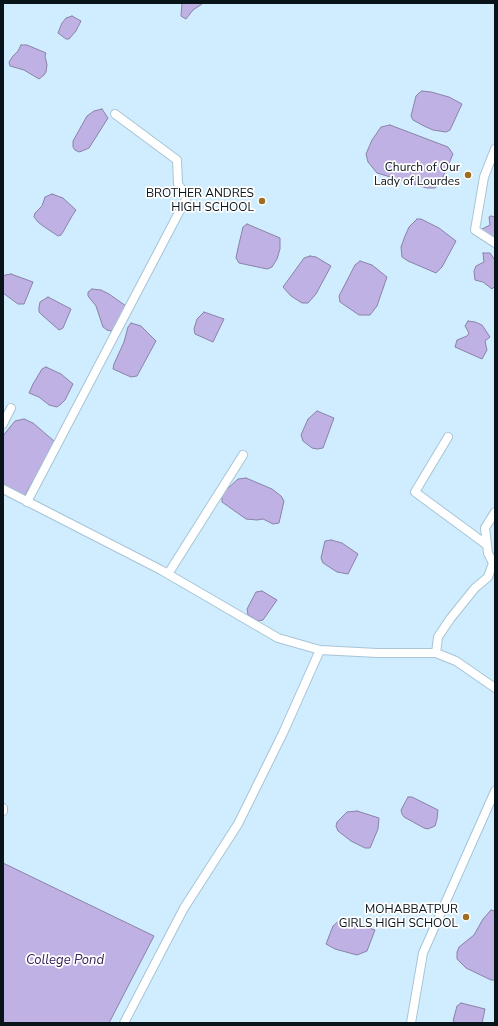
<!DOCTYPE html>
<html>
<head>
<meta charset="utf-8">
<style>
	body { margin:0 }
	#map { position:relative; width:498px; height:1026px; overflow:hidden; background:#cfedff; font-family:"Nunito Sans",sans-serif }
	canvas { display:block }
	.frame { position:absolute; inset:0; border:4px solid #09141a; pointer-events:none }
</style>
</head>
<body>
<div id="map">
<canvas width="498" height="1026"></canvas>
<div class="frame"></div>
</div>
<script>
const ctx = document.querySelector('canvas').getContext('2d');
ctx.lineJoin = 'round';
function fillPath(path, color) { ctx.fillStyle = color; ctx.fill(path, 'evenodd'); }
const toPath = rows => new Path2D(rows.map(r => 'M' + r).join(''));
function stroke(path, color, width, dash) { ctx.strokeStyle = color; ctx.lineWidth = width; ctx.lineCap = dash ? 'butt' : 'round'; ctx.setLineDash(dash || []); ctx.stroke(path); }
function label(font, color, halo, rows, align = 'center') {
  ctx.font = font + ' "Nunito Sans",sans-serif'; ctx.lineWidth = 3.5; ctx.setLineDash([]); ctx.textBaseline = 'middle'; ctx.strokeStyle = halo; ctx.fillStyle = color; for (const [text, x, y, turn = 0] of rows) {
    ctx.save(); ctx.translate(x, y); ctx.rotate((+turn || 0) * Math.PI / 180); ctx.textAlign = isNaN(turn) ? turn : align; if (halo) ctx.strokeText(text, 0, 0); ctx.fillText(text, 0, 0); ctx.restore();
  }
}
const water = toPath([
	[182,3,202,3,202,4,193,10,186,19,181,16,182,3],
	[72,16,81,21,76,31,69,39,66,39,58,33,62,23,66,18,72,16],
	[21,45,27,45,46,53,45,56,47,65,46,72,44,75,39,79,24,70,10,66,9,62,13,56,18,51,21,45],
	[422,91,431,92,449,97,462,104,450,130,446,132,433,130,424,126,413,120,411,116,416,96,419,93,422,91],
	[102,109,108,118,89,148,82,151,79,152,75,150,73,147,73,141,87,116,94,111,102,109],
	[390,125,448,147,453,154,440,184,435,188,427,188,377,173,368,162,366,154,372,140,381,127,390,125],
	[52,194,63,198,76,210,72,216,63,232,61,235,58,236,43,226,38,222,34,217,35,213,42,206,45,197,52,194],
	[491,216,495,217,495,241,480,235,482,229,490,225,489,217,491,216],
	[417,219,421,219,439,228,456,241,442,267,436,273,408,261,402,257,401,247,405,236,409,227,417,219],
	[247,224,280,238,280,249,277,259,272,267,267,269,239,263,236,258,238,248,243,227,247,224],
	[483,253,490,253,495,260,495,286,492,289,483,282,475,280,474,271,476,266,484,262,483,253],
	[310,256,316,257,331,266,316,294,308,303,302,303,291,296,283,287,304,258,310,256],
	[360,261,372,265,387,277,377,306,370,315,359,315,340,302,339,296,355,265,360,261],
	[11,274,33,282,24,304,18,304,3,293,3,277,5,275,11,274],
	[92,289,101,290,109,294,126,306,115,329,111,331,107,330,103,327,96,306,88,296,88,292,92,289],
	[48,297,71,309,63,328,59,330,42,315,39,312,39,307,40,302,48,297],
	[204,312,224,319,213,342,195,334,194,329,197,319,204,312],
	[468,321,475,322,482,325,490,337,485,341,487,350,482,359,455,347,457,340,467,336,469,333,465,326,468,321],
	[131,323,141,326,156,341,137,376,131,377,113,369,114,364,124,342,128,327,131,323],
	[46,367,61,374,73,384,65,400,61,404,57,407,49,405,39,397,29,393,33,384,42,369,46,367],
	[317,411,334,418,323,448,317,449,312,448,303,441,301,435,308,419,317,411],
	[24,419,33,423,54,441,36,476,25,495,21,497,3,484,3,436,6,432,15,421,24,419],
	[246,478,272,489,281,496,284,501,279,523,273,524,263,519,257,520,246,519,222,502,222,496,225,491,238,479,246,478],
	[331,540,342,543,358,554,348,574,337,572,323,563,321,558,325,541,331,540],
	[262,591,277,600,263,620,258,621,248,615,247,609,256,592,262,591],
	[408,797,412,797,438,810,437,819,435,826,428,829,424,828,404,817,402,814,401,810,408,797],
	[357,811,379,818,378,829,370,848,365,848,351,841,338,831,336,826,337,822,347,812,357,811],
	[3,863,154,936,109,1023,3,1023,3,863],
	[491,910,495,911,495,980,491,980,466,968,457,959,457,952,459,947,474,935,483,919,491,910],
	[341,919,375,930,367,951,357,955,335,949,326,944,333,926,341,919],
	[461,1003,485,1009,482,1023,456,1023,453,1021,457,1006,461,1003]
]);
fillPath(water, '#c0b1e4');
stroke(water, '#8982a7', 1);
const street = toPath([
	[495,149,484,177,475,230,495,243],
	[3,424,11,408],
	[448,437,415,492,487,545],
	[3,489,161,570,278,638,320,650,377,653,436,653,456,661,495,688],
	[27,502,187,197,178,184,177,160,115,114],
	[168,574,243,455],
	[436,653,438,637,450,619,475,588,488,577,493,563,488,553,485,528,495,512],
	[3,808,3,811],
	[124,1023,184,908,238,824,283,733,320,650],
	[411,1023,423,953,495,791]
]);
stroke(street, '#a7c4d5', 10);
stroke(street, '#fff', 8);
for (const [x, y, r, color] of [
	[468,175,4,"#9d6d20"],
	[262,201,4,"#9d6d20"],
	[466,917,4,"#9d6d20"]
]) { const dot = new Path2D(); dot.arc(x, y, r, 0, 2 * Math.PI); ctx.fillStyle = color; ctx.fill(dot); stroke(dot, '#fff', 1.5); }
label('12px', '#09141a', '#fff', [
	["Church of Our",460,168],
	["Lady of Lourdes",460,182],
	["BROTHER ANDRES",254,194],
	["HIGH SCHOOL",254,208],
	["MOHABBATPUR",458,910],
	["GIRLS HIGH SCHOOL",458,924]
], 'right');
label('italic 13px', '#38215d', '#fff', [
	["College Pond",65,961]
]);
</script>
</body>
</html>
